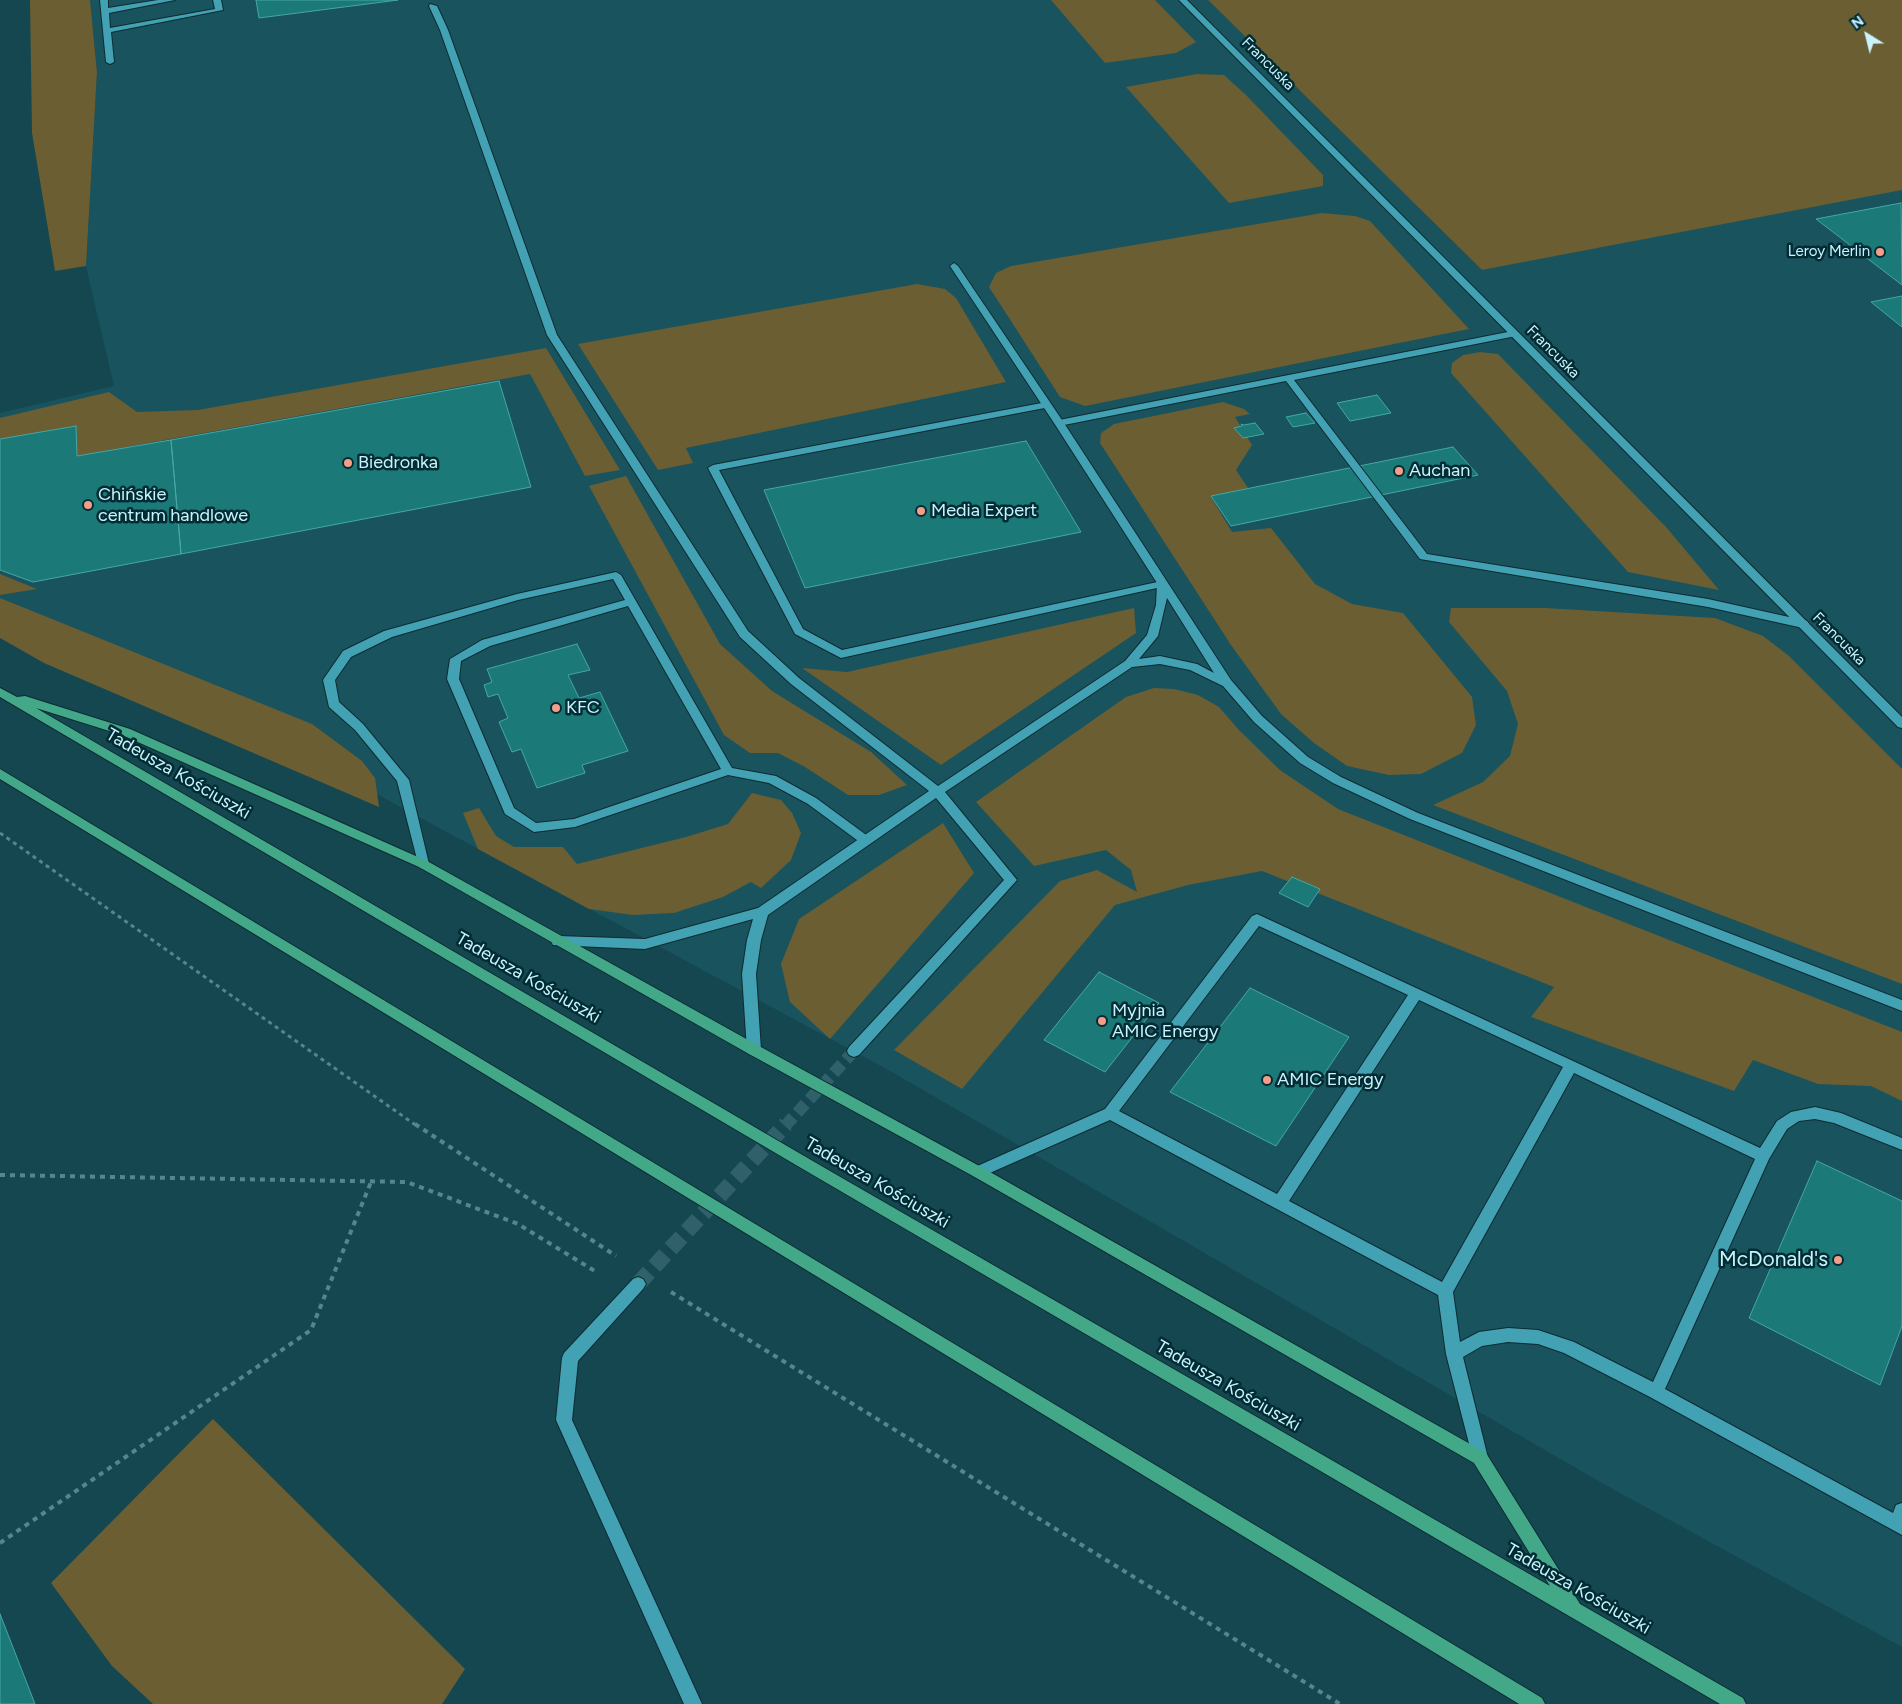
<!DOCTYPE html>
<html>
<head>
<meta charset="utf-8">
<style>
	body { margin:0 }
	#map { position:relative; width:1902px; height:1704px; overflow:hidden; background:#154751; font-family:Figtree,sans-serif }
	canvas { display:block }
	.north { position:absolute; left:1842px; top:10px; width:50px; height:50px; -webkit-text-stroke:4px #022c34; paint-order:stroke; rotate:324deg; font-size:14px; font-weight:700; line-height:20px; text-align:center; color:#c9f3fd }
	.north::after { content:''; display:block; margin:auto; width:18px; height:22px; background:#c9f3fd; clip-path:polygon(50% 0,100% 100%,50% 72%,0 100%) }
</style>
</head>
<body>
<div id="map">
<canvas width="1902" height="1704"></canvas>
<div class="north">N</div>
</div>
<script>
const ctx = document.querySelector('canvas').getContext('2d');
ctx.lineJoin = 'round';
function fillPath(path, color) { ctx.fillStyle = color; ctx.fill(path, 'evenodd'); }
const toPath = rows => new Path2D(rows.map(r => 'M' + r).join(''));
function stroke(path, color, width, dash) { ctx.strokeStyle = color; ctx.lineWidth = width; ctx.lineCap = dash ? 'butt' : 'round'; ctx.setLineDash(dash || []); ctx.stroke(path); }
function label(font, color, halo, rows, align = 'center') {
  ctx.font = font + ' Figtree,sans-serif'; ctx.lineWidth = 5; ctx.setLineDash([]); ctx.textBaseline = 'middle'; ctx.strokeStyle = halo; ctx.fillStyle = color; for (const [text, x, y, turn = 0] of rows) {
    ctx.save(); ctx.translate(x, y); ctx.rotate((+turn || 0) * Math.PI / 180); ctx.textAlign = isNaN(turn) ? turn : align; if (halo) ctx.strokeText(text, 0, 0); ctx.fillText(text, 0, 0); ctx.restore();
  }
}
fillPath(toPath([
	[90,0,1208,0,1482,270,1902,189,1902,1647,1602,1483,892,1072,369,790,0,632,0,413,114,386,86,266,97,72]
]), '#19535e');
fillPath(toPath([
	[30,0,90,0,97,72,86,266,55,271,32,133],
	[1051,0,1155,0,1196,42,1176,53,1105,63],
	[1208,0,1902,0,1902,190,1482,270],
	[1197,74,1224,75,1246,95,1323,175,1323,186,1229,203,1126,87],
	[1322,213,1355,216,1370,221,1469,329,1085,406,1060,397,989,287,996,273,1011,266],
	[917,284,945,289,956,298,1006,382,686,448,693,463,658,470,578,344],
	[546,348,620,470,585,476,530,374,77,456,0,440,0,418,109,392,137,412,198,410],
	[1480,352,1498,354,1666,527,1719,590,1628,572,1451,373,1452,363,1463,355],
	[1223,402,1244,409,1250,414,1235,417,1252,445,1236,470,1248,488,1211,497,1232,532,1271,528,1315,584,1352,604,1403,613,1472,697,1476,725,1462,753,1421,774,1389,775,1347,766,1314,743,1281,714,1231,645,1100,443,1101,433,1114,424],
	[626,476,720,644,772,691,871,752,907,785,879,795,848,795,805,767,778,753,750,753,724,735,589,486],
	[0,574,37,589,0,595],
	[0,598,312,724,362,761,375,778,379,807,44,663,0,638],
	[1134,608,1136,633,941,765,802,668,847,672],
	[1451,608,1545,608,1715,618,1763,636,1789,656,1902,769,1902,984,1433,805,1483,782,1510,756,1518,724,1507,691,1449,622],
	[1154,688,1174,689,1198,695,1219,707,1239,730,1280,770,1338,809,1902,1032,1902,1101,1871,1086,1818,1084,1753,1060,1734,1091,1531,1017,1554,987,1262,871,1188,885,1115,905,962,1089,894,1050,1060,881,1097,870,1137,892,1131,870,1106,850,1034,866,976,802,1126,697],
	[752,793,781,800,792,813,801,833,791,860,761,888,751,882,723,897,674,913,633,915,589,909,478,849,463,813,479,808,496,836,514,847,563,847,577,864,686,837,728,824],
	[943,823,974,873,830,1039,790,1002,781,964,799,919],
	[213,1419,465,1669,442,1704,153,1704,112,1666,51,1583]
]), '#6a5e32');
const building = toPath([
	[256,0,398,0,259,18,256,0],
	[1901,203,1902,285,1816,219,1901,203],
	[1902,296,1902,327,1871,302,1902,296],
	[499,381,531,487,181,554,171,440,499,381],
	[1377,395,1391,413,1350,421,1337,403,1377,395],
	[1306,413,1315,423,1293,427,1286,417,1306,413],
	[1255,423,1264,434,1243,438,1234,428,1242,426,1241,424,1244,425,1255,423],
	[76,426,77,456,171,440,181,554,33,582,0,570,0,439,76,426],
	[1026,441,1081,532,805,588,764,490,1026,441],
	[1453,447,1478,475,1231,526,1211,496,1453,447],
	[577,644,590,670,568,675,579,698,600,692,628,751,582,765,585,773,537,788,521,749,512,752,499,722,508,718,498,694,488,697,484,685,492,682,487,669,577,644],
	[1292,877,1320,889,1308,907,1279,893,1292,877],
	[1099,972,1159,1003,1105,1072,1044,1040,1099,972],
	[1250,988,1349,1037,1276,1146,1170,1092,1250,988],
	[1817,1161,1902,1201,1902,1326,1880,1385,1749,1318,1817,1161],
	[0,1614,35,1704,0,1704,0,1614]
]);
fillPath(building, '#1b7978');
stroke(building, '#45a7a6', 1);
stroke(toPath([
	[785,1126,854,1051]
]), '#30616b', 12, [12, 6]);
stroke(toPath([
	[638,1284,786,1124]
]), '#30616b', 16, [16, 8]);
const lane = toPath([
	[100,0,108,0,108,8,158,0,175,0,109,13,110,28,215,9,213,0,221,0,223,10,111,32,114,62,110,64,106,62,100,0],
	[1513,331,1518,334,1516,336,1294,380,1427,554,1708,599,1807,621,1809,624,1807,627,1803,628,1708,607,1420,559,1286,381,1059,426,1054,423,1059,420,1513,331],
	[1047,402,1050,403,1050,407,719,470,803,629,842,650,1162,581,1166,582,1167,584,1166,586,841,658,795,634,708,468,713,465,1047,402],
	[616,572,621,575,732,768,776,776,816,798,869,837,871,840,869,843,861,843,808,804,769,783,728,775,575,827,534,832,505,814,447,679,450,659,482,640,625,600,613,579,518,600,392,637,351,657,335,680,339,702,363,724,409,780,429,864,427,867,423,869,419,867,397,781,355,730,329,707,323,680,325,677,343,651,384,631,517,594,616,572],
	[628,606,721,769,574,819,536,823,514,808,459,679,461,661,490,646,628,606],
	[1257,914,1760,1148,1777,1121,1791,1112,1815,1107,1841,1113,1902,1138,1902,1150,1834,1123,1815,1119,1799,1121,1787,1129,1769,1159,1665,1389,1893,1513,1896,1505,1902,1503,1902,1535,1650,1397,1564,1353,1538,1344,1508,1342,1482,1346,1463,1357,1488,1458,1486,1463,1480,1466,1474,1463,1446,1354,1438,1295,1110,1120,983,1176,978,1178,973,1176,971,1172,973,1168,1105,1109,1252,916,1257,914],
	[1259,926,1408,995,1277,1194,1119,1111,1259,926],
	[1419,1000,1563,1067,1442,1282,1289,1201,1419,1000],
	[1574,1073,1755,1159,1653,1382,1574,1342,1538,1330,1508,1328,1479,1332,1460,1342,1453,1292,1574,1073]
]);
const street = toPath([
	[1179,0,1187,0,1902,717,1902,728,1898,727,1179,0],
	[430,4,437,6,448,30,557,335,748,631,799,678,938,786,1125,661,1147,635,1156,605,1157,583,1054,423,950,266,954,263,958,266,1064,423,1231,680,1262,716,1308,757,1341,777,1418,813,1902,1000,1902,1011,1410,819,1333,783,1300,763,1254,722,1223,686,1190,670,1160,664,1132,667,945,792,1017,880,859,1055,854,1057,849,1055,847,1051,849,1047,1004,880,936,798,768,915,761,940,756,974,761,1050,759,1054,754,1056,749,1054,747,1050,742,974,747,940,753,919,645,949,553,945,551,941,553,937,558,936,645,939,758,908,929,791,791,684,740,637,547,335,440,30,429,6,430,4],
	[1167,598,1214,673,1197,664,1160,656,1139,659,1158,636,1167,598],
	[638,1277,643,1279,646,1284,643,1289,578,1361,572,1420,702,1704,684,1704,556,1420,562,1358,564,1353,633,1279,638,1277]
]);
const primary = toPath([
	[0,688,17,697,25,696,130,729,427,861,759,1046,983,1168,1486,1453,1580,1604,1743,1698,1746,1704,1720,1704,813,1175,0,697,0,688],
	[36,708,122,735,419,867,749,1054,973,1176,1474,1463,1550,1586,823,1167,36,708],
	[0,769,1542,1698,1545,1704,1519,1704,0,779,0,769]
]);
stroke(lane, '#0e2b31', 2);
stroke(street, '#0e2b31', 2);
stroke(primary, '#0e2b31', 2);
stroke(toPath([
	[0,833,417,1126]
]), '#56858f', 3, [4, 4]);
stroke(toPath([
	[415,1124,616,1256],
	[0,1175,407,1182,518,1224,598,1273],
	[671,1292,1340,1704],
	[0,1543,311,1330,371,1182]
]), '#56858f', 4, [5, 5]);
fillPath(lane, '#43a1b4');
fillPath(street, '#43a1b4');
fillPath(primary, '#42a888');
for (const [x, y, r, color] of [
	[1880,252,5,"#f49e8a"],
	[348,463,5,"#f49e8a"],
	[1399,471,5,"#f49e8a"],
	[88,505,5,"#f49e8a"],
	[921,511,5,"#f49e8a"],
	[556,708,5,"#f49e8a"],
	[1102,1021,5,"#f49e8a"],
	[1267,1080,5,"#f49e8a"],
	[1838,1260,5,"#f49e8a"]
]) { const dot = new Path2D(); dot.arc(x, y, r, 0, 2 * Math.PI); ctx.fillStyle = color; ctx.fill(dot); stroke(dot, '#022c34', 2); }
label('15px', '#c9f3fd', '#022c34', [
	["Francuska",1268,64,45],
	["Francuska",1553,352,45],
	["Francuska",1839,639,45]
]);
label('15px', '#c9f3fd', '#022c34', [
	["Leroy Merlin",1870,252]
], 'right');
label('18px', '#c9f3fd', '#022c34', [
	["Biedronka",358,463],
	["Auchan",1409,471],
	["Chińskie",98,495],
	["centrum handlowe",98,516],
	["Media Expert",931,511],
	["KFC",566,708],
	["Myjnia",1112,1011],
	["AMIC Energy",1112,1032],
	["AMIC Energy",1277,1080]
], 'left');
label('18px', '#c9f3fd', '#022c34', [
	["Tadeusza Kościuszki",178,774,30],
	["Tadeusza Kościuszki",528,978,30],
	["Tadeusza Kościuszki",877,1183,30],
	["Tadeusza Kościuszki",1228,1386,30],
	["Tadeusza Kościuszki",1578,1589,30]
]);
label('21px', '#c9f3fd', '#022c34', [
	["McDonald's",1828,1260]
], 'right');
</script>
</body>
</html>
